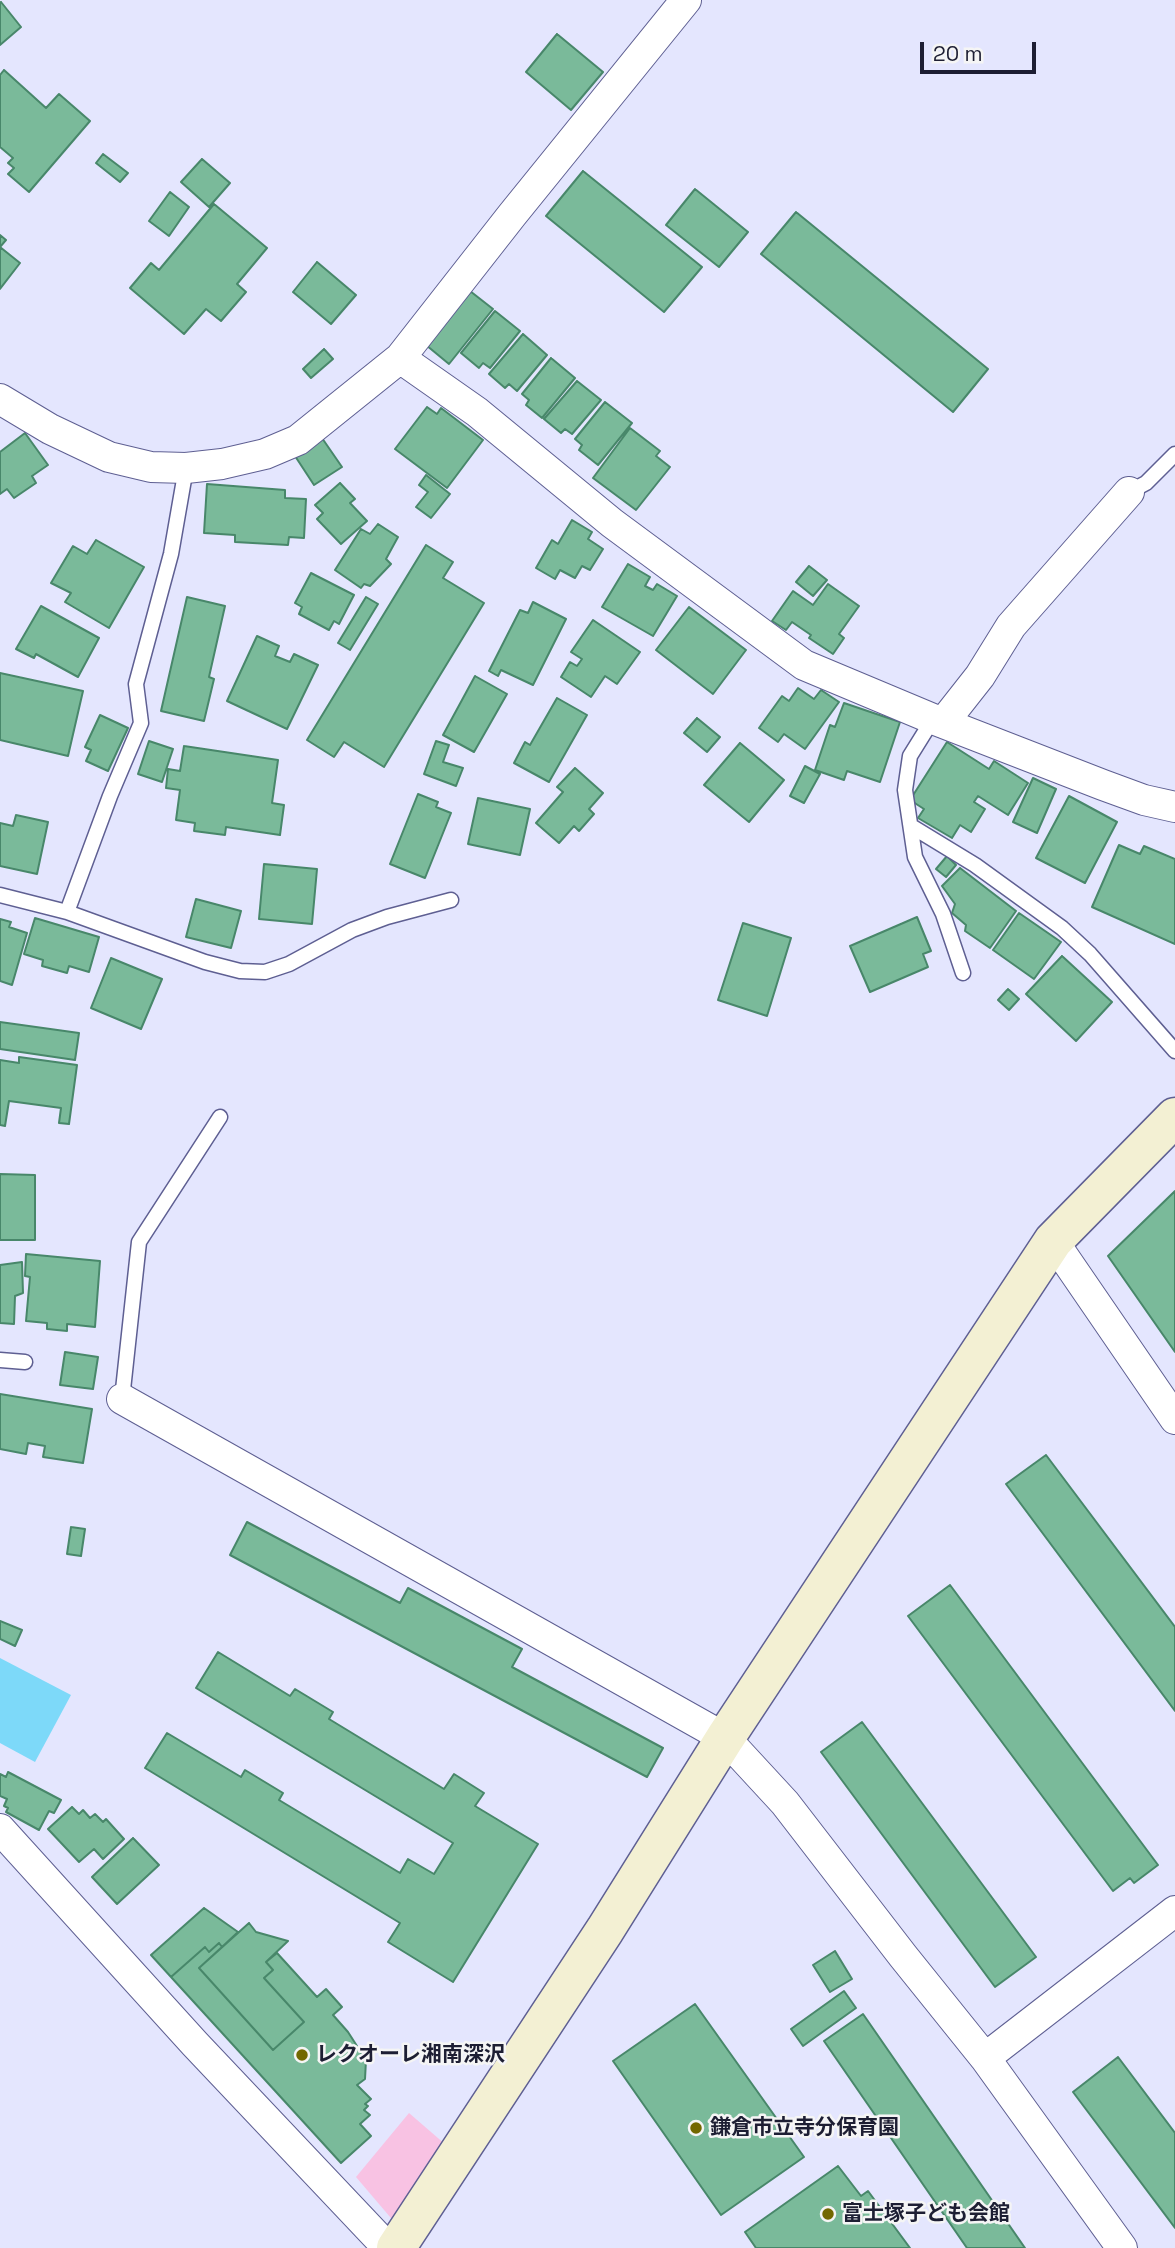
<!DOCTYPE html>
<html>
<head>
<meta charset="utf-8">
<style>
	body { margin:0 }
	#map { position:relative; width:1175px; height:2248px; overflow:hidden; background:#e4e6fe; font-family:"Space Grotesk",sans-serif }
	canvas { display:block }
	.scale { position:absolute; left:920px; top:42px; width:116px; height:32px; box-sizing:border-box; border:4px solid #1d1e33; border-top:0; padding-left:9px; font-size:21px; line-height:24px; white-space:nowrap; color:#1d1e33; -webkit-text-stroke:5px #f5f5f5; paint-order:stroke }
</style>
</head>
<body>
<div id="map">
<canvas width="1175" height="2248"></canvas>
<div class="scale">20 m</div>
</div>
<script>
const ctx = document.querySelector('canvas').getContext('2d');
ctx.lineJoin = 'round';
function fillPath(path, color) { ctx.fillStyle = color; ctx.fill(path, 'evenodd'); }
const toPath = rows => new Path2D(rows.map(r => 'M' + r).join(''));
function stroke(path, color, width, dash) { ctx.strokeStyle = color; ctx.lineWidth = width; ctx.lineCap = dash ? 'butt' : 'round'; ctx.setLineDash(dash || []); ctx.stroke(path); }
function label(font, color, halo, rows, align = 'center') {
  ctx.font = font + ' "Space Grotesk","Noto Sans JP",sans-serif'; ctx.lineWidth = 5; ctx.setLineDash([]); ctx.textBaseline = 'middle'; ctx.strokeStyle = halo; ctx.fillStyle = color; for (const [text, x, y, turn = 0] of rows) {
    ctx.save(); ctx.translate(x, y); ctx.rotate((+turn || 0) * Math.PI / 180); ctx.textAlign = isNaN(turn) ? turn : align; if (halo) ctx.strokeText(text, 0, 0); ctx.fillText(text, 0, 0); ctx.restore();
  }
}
fillPath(toPath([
	[409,2113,446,2145,396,2224,356,2177]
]), '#f8c2e3');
fillPath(toPath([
	[0,1658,71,1695,35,1762,0,1743]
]), '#7dd9f9');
const building = toPath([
	[1,2,21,27,0,45,0,3,1,2],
	[557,34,603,72,571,110,526,72,557,34],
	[4,70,46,108,59,94,90,121,29,192,8,174,14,168,8,163,13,158,0,147,0,75,4,70],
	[103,154,128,173,120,182,96,163,103,154],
	[202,159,230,183,209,207,181,182,202,159],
	[583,171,702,267,664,312,546,216,583,171],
	[695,189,748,232,719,267,666,225,695,189],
	[170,192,189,207,169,236,149,221,170,192],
	[214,204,267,248,237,284,246,292,221,321,206,309,184,334,130,288,151,263,159,270,214,204],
	[796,212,988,369,953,412,761,254,796,212],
	[0,235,6,240,0,247,20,263,0,289,0,235],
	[317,262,356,295,331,324,293,292,317,262],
	[470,291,493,309,449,364,426,345,470,291],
	[495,311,520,331,490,368,483,363,479,368,461,353,495,311],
	[523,334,547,355,517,391,509,384,505,388,489,374,523,334],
	[324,349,333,359,311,378,303,369,324,349],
	[551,358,575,378,542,418,526,405,529,400,522,394,551,358],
	[577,381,601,400,572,434,565,429,561,433,544,419,577,381],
	[605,402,632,423,598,465,579,450,582,445,575,439,605,402],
	[427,407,437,414,441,408,483,440,447,488,395,449,427,407],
	[630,428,660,451,656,456,670,467,636,510,593,478,630,428],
	[25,433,48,465,32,476,36,483,14,498,7,489,0,494,0,452,25,433],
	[322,438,342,467,314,485,295,456,322,438],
	[426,475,450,494,431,518,416,507,428,492,419,485,426,475],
	[340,483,355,499,350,503,367,521,341,544,317,519,323,513,315,505,340,483],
	[207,484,285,490,285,498,306,499,304,538,289,537,288,545,235,542,235,535,204,533,207,484],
	[572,520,592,532,588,539,603,549,590,570,582,566,575,578,560,570,555,579,536,568,552,540,558,544,572,520],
	[378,524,398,537,386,559,391,564,370,586,364,584,361,588,335,570,361,529,370,534,378,524],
	[96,540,144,567,109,628,65,602,71,593,51,583,73,546,87,554,96,540],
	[426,545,453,562,443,578,484,603,384,767,344,742,334,757,307,740,426,545],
	[628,564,650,577,645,586,653,590,657,584,677,596,653,636,602,607,628,564],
	[809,566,827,580,813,596,796,582,809,566],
	[311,573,354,595,339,624,334,621,329,630,299,614,302,607,295,603,311,573],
	[828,584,859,606,839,634,844,638,833,654,809,638,811,635,792,622,786,630,772,621,793,591,813,605,828,584],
	[187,597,225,606,209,677,214,679,204,721,161,711,187,597],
	[366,597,378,604,350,650,338,643,366,597],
	[533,602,566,619,533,685,501,670,498,676,489,671,520,610,528,613,533,602],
	[41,606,99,638,78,677,36,654,34,658,16,649,41,606],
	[689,607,746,650,713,694,656,650,689,607],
	[593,620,640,652,617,684,605,676,591,697,561,677,570,662,577,666,582,659,571,652,593,620],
	[257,636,279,646,275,656,290,662,294,654,318,665,287,729,227,701,257,636],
	[0,673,83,691,68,756,0,740,0,673],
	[475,676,507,694,474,752,443,735,475,676],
	[798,688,814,699,821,690,839,702,805,749,784,734,778,742,759,728,782,696,789,701,798,688],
	[557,698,587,715,549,782,514,763,525,742,530,745,557,698],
	[844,703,900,722,880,782,847,771,844,780,815,770,830,725,835,727,844,703],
	[100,715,128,728,108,771,86,761,91,750,85,747,100,715],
	[697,718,720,737,707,752,684,733,697,718],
	[149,741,173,749,162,782,138,774,149,741],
	[436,741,449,745,443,762,463,768,456,786,424,774,436,741],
	[947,742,989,769,994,761,1028,783,1008,815,978,796,974,802,985,809,971,832,960,825,952,838,918,818,924,809,910,800,947,742],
	[740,743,784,780,749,822,704,785,740,743],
	[184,746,278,760,272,803,284,805,280,835,226,827,225,835,194,831,195,823,176,820,180,790,166,788,168,769,180,771,184,746],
	[805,766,820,774,804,803,790,796,805,766],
	[575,768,603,793,589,809,594,814,579,831,574,826,559,843,536,823,563,792,557,787,575,768],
	[1033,778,1056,789,1037,833,1013,822,1033,778],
	[418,794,438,802,436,807,451,813,425,878,390,864,418,794],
	[1069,796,1117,822,1085,883,1036,858,1069,796],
	[478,798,530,809,520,855,468,844,478,798],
	[16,815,48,822,37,874,0,866,0,823,13,826,16,815],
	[1119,845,1140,854,1144,846,1175,859,1175,944,1092,907,1119,845],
	[947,856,956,865,946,877,936,869,947,856],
	[264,864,317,869,312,924,259,919,264,864],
	[960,868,1016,911,990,948,965,931,966,925,952,913,955,904,942,886,960,868],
	[196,899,241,911,231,948,186,937,196,899],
	[1019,913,1061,942,1034,979,993,950,1019,913],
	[917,917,931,951,923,954,928,967,870,992,850,946,917,917],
	[35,918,99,937,89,972,69,966,67,973,42,966,43,960,24,954,35,918],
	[0,919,11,922,9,927,27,933,12,985,0,981,0,919],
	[743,923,791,938,767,1016,718,1000,743,923],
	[1062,956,1112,1002,1076,1041,1026,994,1062,956],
	[111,958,162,979,141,1029,91,1008,111,958],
	[1008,989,1019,999,1009,1010,998,1000,1008,989],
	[0,1022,79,1033,75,1060,0,1049,0,1022],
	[19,1057,77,1065,69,1124,59,1123,61,1108,9,1101,5,1126,0,1125,0,1060,19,1063,19,1057],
	[0,1174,35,1175,35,1240,0,1240,0,1174],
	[1175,1191,1175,1352,1108,1256,1175,1191],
	[26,1254,100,1261,95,1327,67,1324,67,1331,47,1329,47,1323,26,1321,30,1277,25,1276,26,1254],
	[22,1262,23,1293,15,1296,14,1324,0,1323,0,1265,22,1262],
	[65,1352,98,1357,93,1389,60,1385,65,1352],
	[0,1394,92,1409,83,1463,43,1457,45,1446,28,1443,26,1454,0,1449,0,1394],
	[1046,1455,1175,1627,1175,1711,1006,1484,1046,1455],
	[247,1522,400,1603,408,1588,522,1649,512,1667,663,1748,647,1777,230,1555,247,1522],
	[71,1527,85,1529,81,1556,67,1554,71,1527],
	[950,1585,1158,1865,1134,1883,1130,1878,1113,1891,908,1616,950,1585],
	[0,1621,22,1630,15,1646,0,1639,0,1621],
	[218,1652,290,1696,295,1689,333,1712,329,1719,444,1789,454,1774,484,1793,475,1806,538,1844,453,1982,388,1942,400,1923,145,1768,167,1733,241,1777,245,1770,283,1793,279,1800,400,1873,408,1859,434,1874,453,1843,196,1688,218,1652],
	[862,1722,1036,1957,995,1987,821,1752,862,1722],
	[8,1772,61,1800,54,1813,49,1811,39,1830,6,1812,8,1808,4,1806,7,1799,0,1796,0,1774,6,1777,8,1772],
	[72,1807,79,1814,83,1810,90,1818,95,1814,103,1822,106,1819,124,1839,103,1859,94,1849,79,1862,48,1829,72,1807],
	[133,1838,159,1865,117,1904,92,1877,133,1838],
	[204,1908,238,1932,222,1947,219,1943,209,1952,205,1947,171,1977,151,1955,204,1908],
	[249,1923,256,1932,288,1941,266,1962,273,1970,264,1978,304,2022,273,2050,199,1968,249,1923],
	[219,1943,222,1947,199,1968,273,2050,304,2022,264,1978,273,1970,266,1962,277,1953,317,1997,326,1989,342,2007,333,2015,348,2032,366,2060,365,2079,357,2085,371,2099,365,2104,368,2106,364,2110,370,2115,360,2124,371,2136,341,2163,171,1977,205,1947,209,1952,219,1943],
	[835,1951,852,1979,830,1992,813,1965,835,1951],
	[844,1991,856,2008,803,2046,791,2029,844,1991],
	[695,2004,804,2157,721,2215,613,2061,695,2004],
	[863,2014,1025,2248,967,2248,824,2041,863,2014],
	[1118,2057,1175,2133,1175,2228,1073,2092,1118,2057],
	[838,2166,861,2196,868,2191,910,2248,756,2248,745,2232,838,2166]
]);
fillPath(building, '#7aba9a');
stroke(building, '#48876a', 2);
const lane = toPath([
	[1129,492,1146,483,1175,454],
	[933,719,910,756,905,790,915,857,943,914,963,973],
	[911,826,975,865,1062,928,1090,954,1175,1051],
	[0,895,67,912,110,796,141,723,136,684,171,554,186,468],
	[67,912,205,962,240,971,265,972,289,964,352,930,387,917,451,900],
	[0,1360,25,1362],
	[122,1399,139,1242,220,1117]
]);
const street = toPath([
	[400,358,477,412,612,523,804,665,933,719,1103,785,1144,800,1175,807],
	[0,399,50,429,109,457,151,467,186,468,222,464,265,454,298,440,400,358,512,215,686,0],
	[943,723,980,676,1011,626,1129,492],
	[1053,1241,1175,1419],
	[122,1399,725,1738,785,1803,903,1956,985,2058,1122,2248],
	[0,1829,195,2044,388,2248],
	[985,2058,1175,1911]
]);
const secondary = toPath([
	[396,2248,605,1930,725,1738,1053,1241,1175,1117]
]);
stroke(lane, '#5e5f92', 17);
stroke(street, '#5e5f92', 32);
stroke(secondary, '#5e5f92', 41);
stroke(lane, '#fff', 14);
stroke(street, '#fff', 30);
stroke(secondary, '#f3f0d3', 38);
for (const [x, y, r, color] of [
	[302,2055,7,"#736800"],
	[696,2128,7,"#736800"],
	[828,2214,7,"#736800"]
]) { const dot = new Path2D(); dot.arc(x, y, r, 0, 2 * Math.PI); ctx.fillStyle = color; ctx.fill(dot); stroke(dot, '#f5f5f5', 2.5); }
label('bold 21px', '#1d1e33', '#f5f5f5', [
	["レクオーレ湘南深沢",316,2055],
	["鎌倉市立寺分保育園",710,2128],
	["富士塚子ども会館",842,2214]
], 'left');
</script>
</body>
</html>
